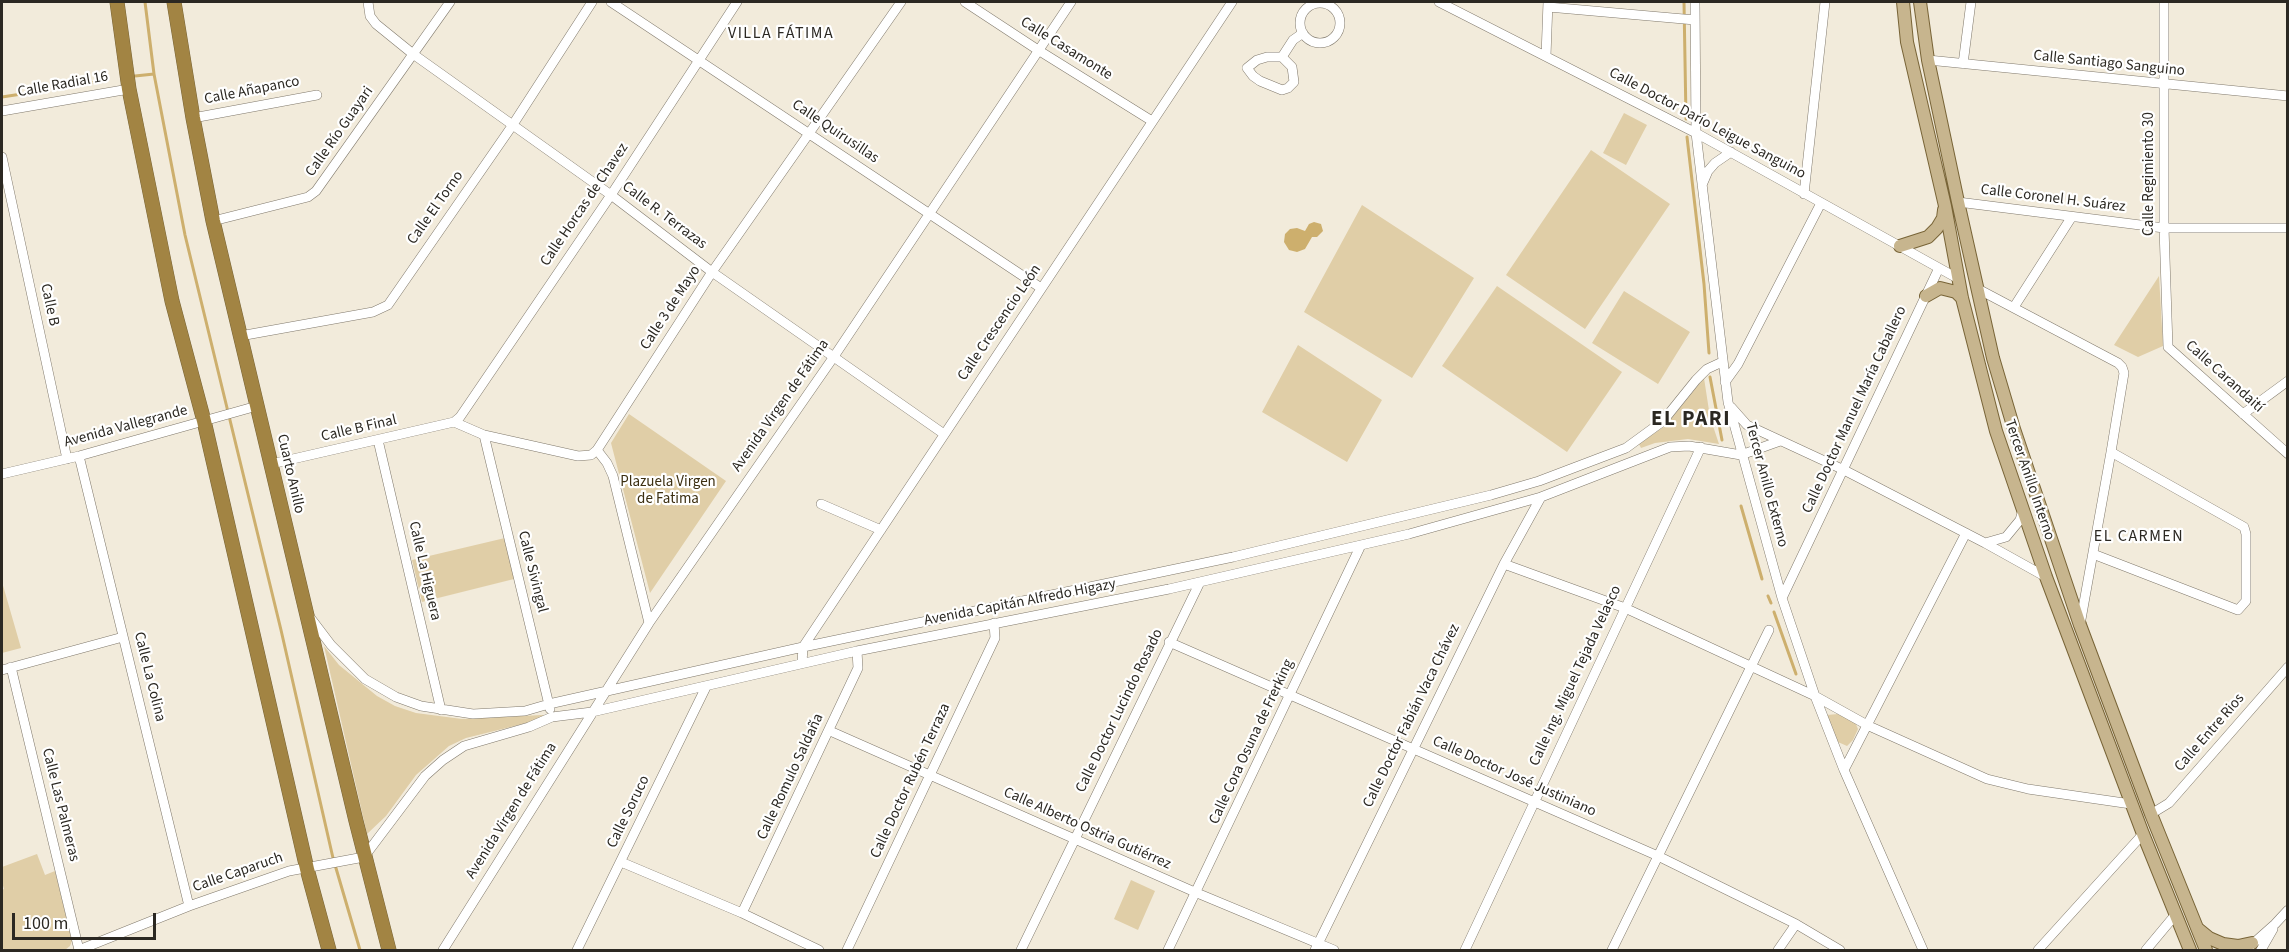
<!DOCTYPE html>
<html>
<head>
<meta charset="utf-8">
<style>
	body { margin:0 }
	#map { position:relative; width:2289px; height:952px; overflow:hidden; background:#f2ebdb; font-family:"Source Sans 3",sans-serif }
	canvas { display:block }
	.frame { position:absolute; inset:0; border:3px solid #2b2822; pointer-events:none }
	.scale { position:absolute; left:12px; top:913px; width:144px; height:27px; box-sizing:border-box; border:3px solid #2b2822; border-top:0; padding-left:8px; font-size:18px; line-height:21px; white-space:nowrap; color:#2b2822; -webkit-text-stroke:4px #fff; paint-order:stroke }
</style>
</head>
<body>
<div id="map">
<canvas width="2289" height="952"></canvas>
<div class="frame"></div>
<div class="scale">100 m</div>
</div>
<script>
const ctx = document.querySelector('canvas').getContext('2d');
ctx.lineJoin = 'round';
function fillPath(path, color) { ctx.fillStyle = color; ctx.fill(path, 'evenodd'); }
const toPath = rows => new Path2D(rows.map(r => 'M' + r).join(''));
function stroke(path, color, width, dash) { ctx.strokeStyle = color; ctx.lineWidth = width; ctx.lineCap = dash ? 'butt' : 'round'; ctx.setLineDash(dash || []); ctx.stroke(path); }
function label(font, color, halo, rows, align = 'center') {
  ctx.font = font + ' "Source Sans 3",sans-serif'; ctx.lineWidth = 4.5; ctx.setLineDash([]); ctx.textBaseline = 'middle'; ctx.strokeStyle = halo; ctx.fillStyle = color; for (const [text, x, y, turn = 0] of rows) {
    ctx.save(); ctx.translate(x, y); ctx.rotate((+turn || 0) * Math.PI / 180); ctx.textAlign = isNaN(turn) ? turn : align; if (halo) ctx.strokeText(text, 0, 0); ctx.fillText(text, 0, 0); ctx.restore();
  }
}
fillPath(toPath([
	[1624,113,1647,125,1626,165,1603,153],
	[1591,150,1670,204,1585,329,1506,275],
	[1362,205,1474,278,1412,378,1304,312],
	[2159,276,2163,346,2138,357,2114,345],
	[1497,286,1622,372,1567,452,1442,366],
	[1624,291,1690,332,1658,384,1592,343],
	[1298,345,1382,400,1347,462,1262,412],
	[1704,378,1710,417,1719,444,1688,439,1655,443,1641,448,1639,444,1665,426],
	[629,414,726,481,650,593,611,443],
	[505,538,514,579,422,602,412,560],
	[2,582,21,648,2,653],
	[324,646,339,665,377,696,395,706,416,713,462,719,542,715,551,717,466,738,449,746,416,775,386,816,367,834],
	[1838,714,1855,722,1858,729,1853,740,1847,746,1838,742,1827,715],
	[37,854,45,875,55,871,72,941,70,946,65,950,2,950,2,890,4,889,2,882,2,867],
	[1131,880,1155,891,1138,930,1114,919]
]), '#e0cea7');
fillPath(toPath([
	[1314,222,1321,224,1323,231,1317,237,1312,237,1305,249,1297,252,1289,250,1284,242,1285,234,1290,229,1297,228,1305,231,1309,224]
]), '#cdaf6d');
stroke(toPath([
	[145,2,154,74,185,235,281,630,333,858,360,950],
	[1684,2,1686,119],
	[135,76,154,74],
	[58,88,103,81],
	[2,97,41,91],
	[1687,137,1704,284,1709,353],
	[1710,377,1722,440],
	[1741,506,1762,579],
	[1768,596,1771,603],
	[1774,612,1796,674]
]), '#cdaf6d', 3);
const minor = toPath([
	[368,2,370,16,376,24,413,54,611,195,712,272,944,434],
	[611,2,1041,288],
	[965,2,1038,50,1152,121],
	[1439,2,1696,133,1957,278],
	[1695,2,1696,133,1728,402,1782,598,1815,696,1844,770,1923,950],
	[2164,2,2164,228,2168,347,2288,454],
	'1300 23a20 20 0 1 1 40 0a20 20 0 1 1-40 0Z',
	[1548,7,1695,20],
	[1546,56,1548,2],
	[1267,57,1282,57,1292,67,1294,82,1288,88,1282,90,1260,81,1253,76,1247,68,1257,60,1267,57],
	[1282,57,1293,40,1303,33],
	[1928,60,2288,96],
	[1963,64,1971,2],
	[2,111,129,89],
	[193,118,317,95],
	[2,157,67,459],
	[1702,185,1708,171,1715,163,1731,152],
	[1804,194,1825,2],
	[1958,202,2164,228,2288,228],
	[213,221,308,197,316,191,450,2],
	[1978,289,2118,363,2122,367,2124,373,2111,452,2080,625],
	[2014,307,2071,218],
	[240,336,373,312,388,305,512,126,592,2],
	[1725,382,1738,364,1821,203],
	[1731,407,1747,425,1844,470,1985,543,2046,577],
	[2243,414,2288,381],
	[454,422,484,435,578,456,591,455,597,450,712,272,901,2],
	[484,435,550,709],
	[378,440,441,710],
	[597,450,607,463,613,476,649,623],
	[79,456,189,906],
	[271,464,454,422,460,417,611,195,737,2],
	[2,474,79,456,257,406],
	[821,504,881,530],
	[1985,543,2006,537,2020,520,2023,510],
	[2093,554,2238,610,2246,601,2246,534,2244,527,2111,452],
	[1504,564,1625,608,1815,696,1869,726,1987,779,2028,789,2131,804],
	[1782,598,1939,268],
	[309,616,331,645,365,679,396,697,421,706,473,714,525,711,549,704,803,647,1233,557,1491,495,1539,481,1626,448,1663,421,1696,380,1707,369,1722,362],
	[1169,642,1658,856,1796,924,1840,950],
	[802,663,803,647,1232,2],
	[11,667,79,950],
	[2,670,123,637],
	[830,731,1197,893,1334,950],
	[1844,770,1966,533],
	[2151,814,2169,803,2288,667],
	[621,862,742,913,819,950],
	[742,913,858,668,857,651],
	[2248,948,2275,924,2288,910],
	[79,950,189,906,289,871,364,857,425,776,443,760,464,746,529,727,552,717,592,712,857,651,1169,589,1409,534,1541,497,1670,447,1689,446,1741,455,1780,441],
	[443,950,649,623,835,355,1071,2],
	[577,950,706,687],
	[847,950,995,638,994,623],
	[1021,950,1200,582],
	[1168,950,1361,545],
	[1315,950,1504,564,1541,497],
	[1465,950,1701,447],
	[1612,950,1769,630],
	[1778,950,1796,924],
	[2038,950,2143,834],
	[2146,950,2176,914],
	[2261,950,2273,929]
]);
const major = toPath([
	[1903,2,1907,42,1945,206,1962,298,1996,431,2046,577,2143,834,2190,950],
	[1920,2,1928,60,1958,202,1993,358,2014,429,2080,625,2151,814,2206,950],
	[1900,246,1928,237,1937,228,1943,218,1944,210],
	[1926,296,1940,288,1956,292,1962,298],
	[2198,929,2209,938,2223,944,2238,946,2252,943]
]);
const highway = toPath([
	[117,2,129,89,172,301,204,421,307,869,329,950],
	[174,2,193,118,213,221,356,821,389,950]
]);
stroke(minor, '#80796c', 10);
stroke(major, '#786437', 14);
stroke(highway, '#786437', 15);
stroke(minor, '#fff', 9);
stroke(major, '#c7b58e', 12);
stroke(highway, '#a28443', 14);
label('15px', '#2b2822', '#fff', [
	["Calle Casamonte",1066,49,32],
	["Calle Santiago Sanguino",2109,64,6],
	["Calle Radial 16",63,85,-10],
	["Calle Añapanco",252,91,-11],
	["Calle Doctor Darío Leigue Sanguino",1707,124,28],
	["Calle Río Guayari",340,132,-55],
	["Calle Quirusillas",835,132,34],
	["Calle Regimiento 30",2150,174,-90],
	["Calle Coronel H. Suárez",2053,199,7],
	["Calle Horcas de Chavez",585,205,-56],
	["Calle El Torno",436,208,-55],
	["Calle R. Terrazas",664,216,37],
	["Calle B",49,305,78],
	["Calle 3 de Mayo",671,308,-57],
	["Calle Crescencio León",1000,323,-56],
	["Calle Carandaití",2224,377,42],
	["Avenida Virgen de Fátima",781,406,-55],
	["Calle Doctor Manuel María Caballero",1855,410,-65],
	["Avenida Vallegrande",126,427,-15],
	["Calle B Final",359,429,-13],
	["Cuarto Anillo",290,474,77],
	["Tercer Anillo Interno",2029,480,71],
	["Tercer Anillo Externo",1766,485,75],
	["Calle La Higuera",424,571,77],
	["Calle Sivingal",532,572,76],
	["Avenida Capitán Alfredo Higazy",1020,603,-11],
	["Calle Ing. Miguel Tejada Velasco",1576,676,-65],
	["Calle La Colina",149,677,76],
	["Calle Doctor Lucindo Rosado",1120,711,-64],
	["Calle Doctor Fabián Vaca Chávez",1412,716,-64],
	["Calle Entre Rios",2210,733,-49],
	["Calle Cora Osuna de Frerking",1252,742,-65],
	["Calle Romulo Saldaña",791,777,-65],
	["Calle Doctor José Justiniano",1514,777,24],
	["Calle Doctor Rubén Terraza",911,781,-65],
	["Calle Las Palmeras",60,805,76],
	["Avenida Virgen de Fátima",512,811,-58],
	["Calle Soruco",629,812,-64],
	["Calle Alberto Ostria Gutiérrez",1087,829,24],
	["Calle Caparuch",238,873,-19]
]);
label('15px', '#3c2f11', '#fff', [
	["Plazuela Virgen",668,483],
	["de Fatima",668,500]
]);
ctx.letterSpacing = '1.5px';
label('16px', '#2b2822', '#fff', [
	["VILLA FÁTIMA",781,34],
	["EL CARMEN",2139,537]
]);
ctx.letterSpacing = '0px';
ctx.letterSpacing = '1.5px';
label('bold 21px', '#2b2822', '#fff', [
	["EL PARI",1691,420]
]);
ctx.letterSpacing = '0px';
</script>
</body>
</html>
